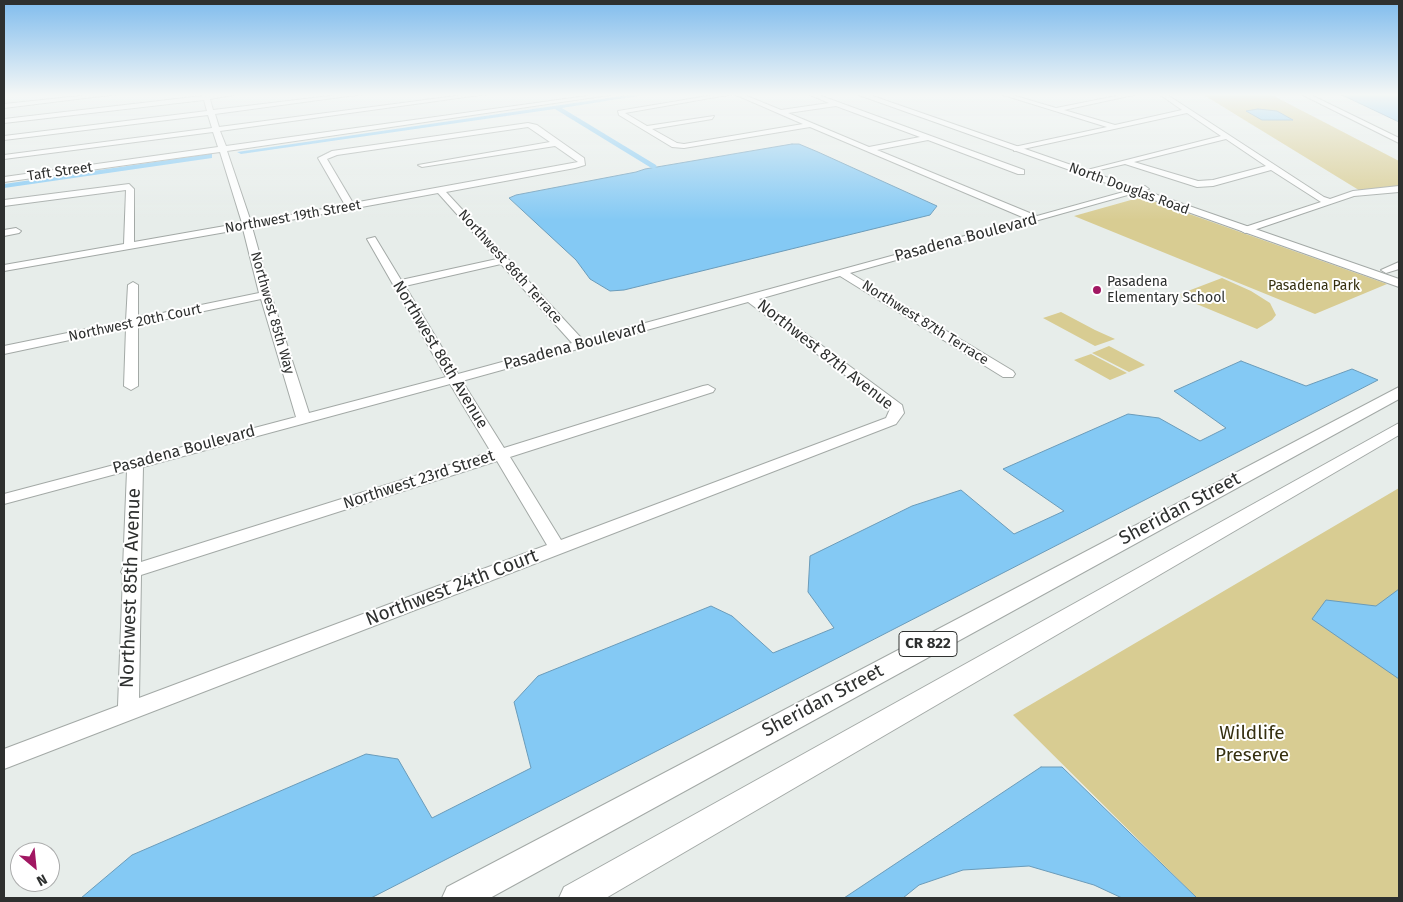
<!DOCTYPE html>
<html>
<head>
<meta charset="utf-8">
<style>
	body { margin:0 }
	#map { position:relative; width:1403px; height:902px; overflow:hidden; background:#e7edea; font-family:"Fira Sans",sans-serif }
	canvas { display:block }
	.frame { position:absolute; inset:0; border:5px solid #2e302f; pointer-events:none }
	.north { position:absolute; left:10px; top:842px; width:50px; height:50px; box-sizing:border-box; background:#fff; border:1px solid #abacac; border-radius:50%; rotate:152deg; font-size:14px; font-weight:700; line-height:20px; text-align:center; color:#2e302f }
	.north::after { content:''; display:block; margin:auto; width:18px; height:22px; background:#a11762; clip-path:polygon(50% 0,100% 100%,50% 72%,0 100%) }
</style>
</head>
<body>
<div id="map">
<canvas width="1403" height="902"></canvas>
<div class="frame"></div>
<div class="north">N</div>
</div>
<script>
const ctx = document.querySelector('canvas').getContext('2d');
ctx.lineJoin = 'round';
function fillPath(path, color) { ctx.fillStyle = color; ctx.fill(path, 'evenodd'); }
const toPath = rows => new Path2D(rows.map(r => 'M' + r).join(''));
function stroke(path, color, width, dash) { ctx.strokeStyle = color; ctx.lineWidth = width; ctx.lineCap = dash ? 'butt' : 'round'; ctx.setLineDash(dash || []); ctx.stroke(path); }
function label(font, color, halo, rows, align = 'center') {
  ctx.font = font + ' "Fira Sans",sans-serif'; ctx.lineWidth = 4; ctx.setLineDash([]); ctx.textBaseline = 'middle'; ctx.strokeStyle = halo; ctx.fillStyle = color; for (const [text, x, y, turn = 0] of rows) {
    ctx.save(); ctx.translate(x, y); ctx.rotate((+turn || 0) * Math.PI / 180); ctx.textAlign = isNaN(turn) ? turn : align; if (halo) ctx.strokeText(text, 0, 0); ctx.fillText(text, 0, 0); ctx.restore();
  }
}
fillPath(toPath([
	[1202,94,1270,94,1399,161,1399,189,1362,192],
	[1138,198,1147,199,1387,284,1315,314,1074,216],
	[1222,278,1251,291,1270,303,1276,315,1272,320,1257,329,1182,298,1180,294],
	[1061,312,1095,330,1115,339,1095,346,1043,318],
	[1109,346,1145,365,1129,372,1092,353],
	[1091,354,1127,373,1110,380,1074,360],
	[1399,488,1399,898,1197,898,1013,715]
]), '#d8cc92');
const water = toPath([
	[1340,94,1399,94,1399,122,1342,95,1340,94],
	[1258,109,1277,111,1293,120,1262,120,1246,111,1258,109],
	[792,144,799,144,818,152,937,206,930,215,624,290,610,291,590,279,576,260,509,198,516,195,636,172,645,169,792,144],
	[1241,361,1306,386,1352,369,1378,380,371,898,81,898,132,855,366,754,398,759,432,818,531,768,514,702,538,676,711,606,732,616,773,653,834,628,808,592,810,556,912,506,961,490,1014,534,1064,511,1003,469,1128,414,1159,418,1200,441,1226,428,1174,391,1241,361],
	[1399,589,1399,679,1312,619,1326,600,1376,606,1399,589],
	[1041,767,1062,767,1197,898,1122,898,1094,885,1029,866,963,870,919,885,903,898,844,898,1041,767]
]);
fillPath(water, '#84c9f4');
stroke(water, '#6a9bb9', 1);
fillPath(toPath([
	[636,94,650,94,562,108,656,165,657,167,653,169,555,109,241,154,237,152,636,94],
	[209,154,212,154,212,158,4,188,4,184,209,154]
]), '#84c9f4');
const minor = toPath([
	[99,94,118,94,4,108,4,104,99,94],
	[202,94,238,94,210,99,213,110,346,94,363,94,215,114,219,127,471,94,487,94,220,131,226,146,601,94,616,94,227,151,251,222,345,205,318,158,332,151,528,123,537,125,584,158,585,165,575,168,446,192,583,340,1027,219,810,127,684,148,672,147,619,115,618,111,720,94,733,94,625,113,647,126,714,116,712,119,652,129,677,143,684,144,803,124,734,94,742,94,781,110,829,103,808,94,816,94,1024,170,1024,174,1018,174,928,140,877,150,1037,216,1145,186,1149,189,850,273,1013,371,1015,374,1013,377,1003,377,840,276,759,299,902,405,904,413,896,424,4,769,4,749,118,706,123,575,121,572,123,568,127,471,4,504,4,494,296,417,261,299,138,325,138,386,131,390,124,386,126,328,4,354,4,346,126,321,128,285,133,282,138,285,138,318,259,293,243,229,4,271,4,265,124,244,126,190,4,206,4,200,129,184,134,189,134,242,242,223,220,152,4,182,4,177,218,147,213,132,4,159,4,155,212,128,208,115,4,140,4,136,207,111,204,100,4,123,4,119,202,96,202,94],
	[836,106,920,137,869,147,788,113,836,106],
	[528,127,550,142,418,165,422,167,555,146,578,162,353,203,327,159,337,155,528,127],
	[438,193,497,259,401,280,375,237,367,239,446,377,309,413,271,295,252,227,438,193],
	[501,264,572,343,458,374,405,286,501,264],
	[748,302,890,409,886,418,561,540,510,457,713,392,715,389,708,385,703,386,504,448,462,381,748,302],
	[450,384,491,452,141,562,143,467,450,384],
	[497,461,547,545,139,698,141,575,497,461],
	[1000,94,1009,94,1056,108,1126,94,1138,94,1064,110,1115,125,1182,110,1159,94,1166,94,1324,197,1330,199,1353,191,1399,186,1399,192,1354,196,1245,233,1240,230,1242,228,1321,202,1271,170,1213,186,1197,187,1125,164,1091,172,1087,170,1221,136,1187,113,1014,151,1014,147,1107,127,1000,94],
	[1226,139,1266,166,1213,180,1198,181,1134,162,1226,139],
	[1301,94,1309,94,1399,138,1399,143,1301,94],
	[16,228,21,231,19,233,4,236,4,230,16,228],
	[1399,262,1399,269,1386,273,1381,270,1399,262]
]);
const major = toPath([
	[856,94,867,94,1399,279,1399,287,856,94],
	[1399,387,1399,399,490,898,442,898,447,887,1399,387],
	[1399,423,1399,435,606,898,559,898,564,887,1399,423]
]);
stroke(minor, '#a3a9a6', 2);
stroke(major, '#a3a9a6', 2);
fillPath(minor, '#fff');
fillPath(major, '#fff');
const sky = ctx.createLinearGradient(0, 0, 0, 220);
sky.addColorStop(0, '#80bced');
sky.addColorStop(0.43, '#f4f7f6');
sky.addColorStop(1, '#f4f7f600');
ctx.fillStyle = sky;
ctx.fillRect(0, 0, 1403, 220);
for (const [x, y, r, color] of [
	[1097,290,5,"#a11762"]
]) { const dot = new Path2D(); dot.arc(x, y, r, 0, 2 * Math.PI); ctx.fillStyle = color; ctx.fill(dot); stroke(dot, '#fff', 2); }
label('14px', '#2e302f', '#fff', [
	["Taft Street",60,172,-8],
	["North Douglas Road",1129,189,20],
	["Northwest 19th Street",293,217,-10],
	["Northwest 86th Terrace",510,267,48],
	["Northwest 85th Way",272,313,74],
	["Northwest 20th Court",135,323,-12],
	["Northwest 87th Terrace",925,323,32]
]);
label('14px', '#2e302f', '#fff', [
	["Pasadena",1107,282],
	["Elementary School",1107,298]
], 'left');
label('14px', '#363010', '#fff', [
	["Pasadena Park",1314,286]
]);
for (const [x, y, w] of [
	[928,644,58]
]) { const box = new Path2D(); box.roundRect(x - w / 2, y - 12.5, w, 25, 4); ctx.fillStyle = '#fff'; ctx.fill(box); stroke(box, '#2e302f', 1); }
label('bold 15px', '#2e302f', null, [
	["CR 822",928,644]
]);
label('16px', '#2e302f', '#fff', [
	["Pasadena Boulevard",966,238,-15],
	["Pasadena Boulevard",575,346,-15],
	["Northwest 86th Avenue",440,355,59],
	["Northwest 87th Avenue",825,355,38],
	["Pasadena Boulevard",184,450,-15],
	["Northwest 23rd Street",419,480,-18]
]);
label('19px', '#2e302f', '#fff', [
	["Sheridan Street",1180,509,-28],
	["Northwest 85th Avenue",131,588,-88],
	["Northwest 24th Court",452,588,-21],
	["Sheridan Street",823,701,-28]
]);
label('19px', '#363010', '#fff', [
	["Wildlife",1252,734],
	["Preserve",1252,756]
]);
</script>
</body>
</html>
